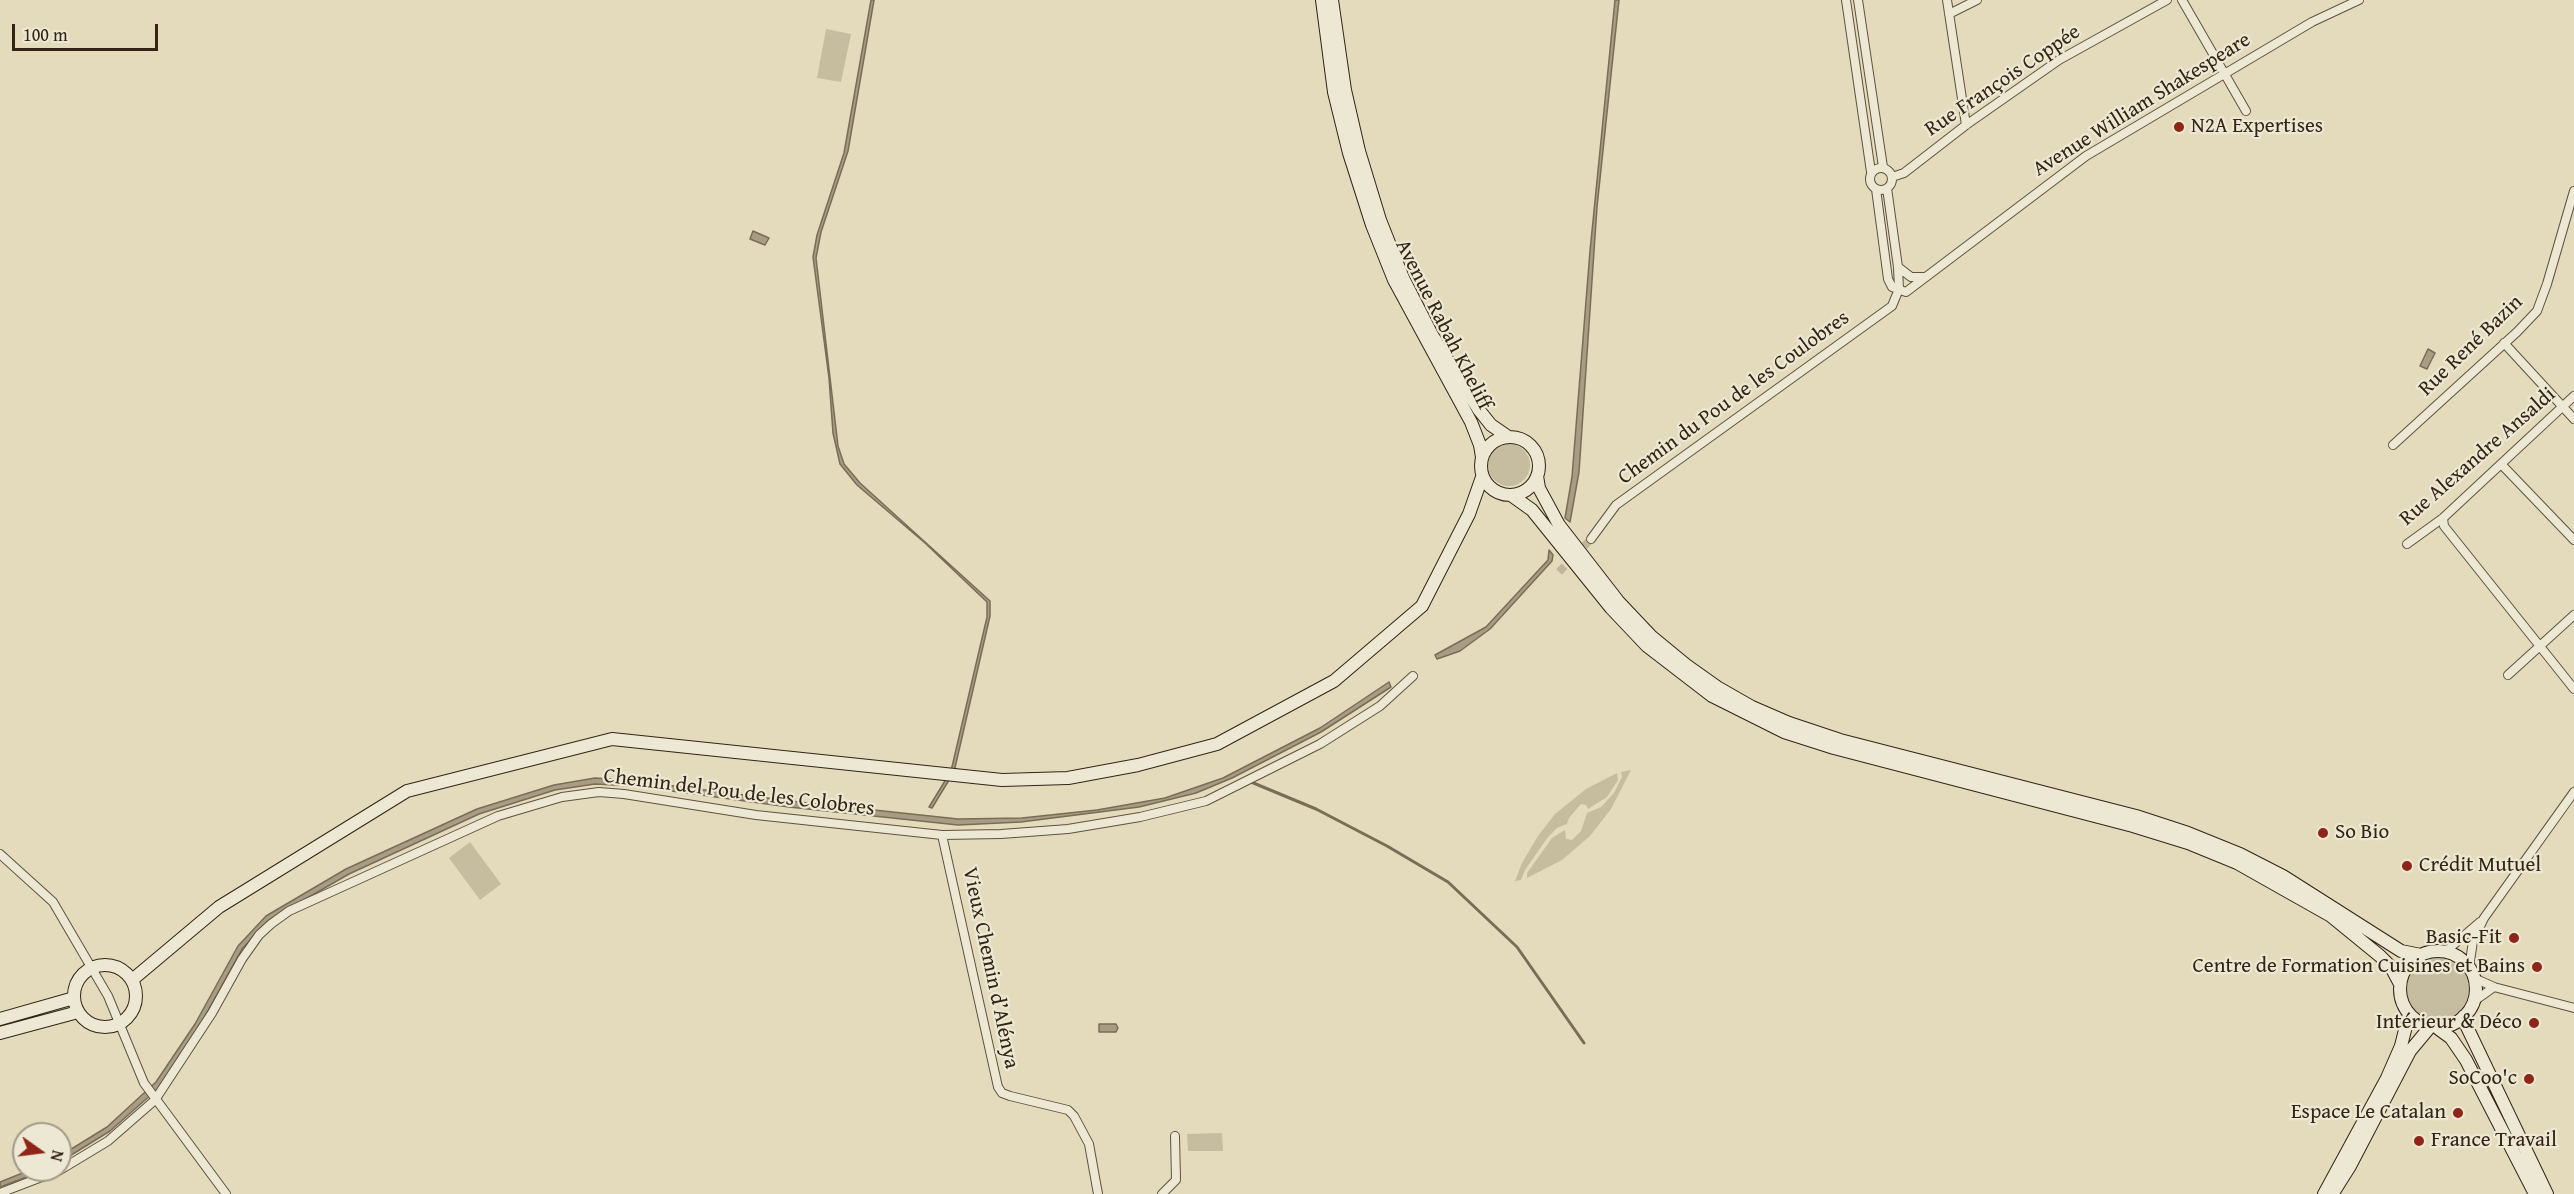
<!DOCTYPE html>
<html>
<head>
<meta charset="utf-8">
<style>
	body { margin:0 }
	#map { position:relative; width:2574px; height:1194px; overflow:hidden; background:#e4dbbd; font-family:"Gentium Book Plus",serif }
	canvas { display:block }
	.north { position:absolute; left:12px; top:1122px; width:60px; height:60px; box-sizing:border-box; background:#ede8d4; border:2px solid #a39a87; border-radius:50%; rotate:104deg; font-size:16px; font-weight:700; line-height:24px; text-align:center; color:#332414 }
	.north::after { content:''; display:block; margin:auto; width:21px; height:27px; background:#8f2418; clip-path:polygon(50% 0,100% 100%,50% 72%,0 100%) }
	.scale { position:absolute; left:12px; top:24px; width:146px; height:27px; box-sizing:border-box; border:3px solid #332414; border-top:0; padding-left:8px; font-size:18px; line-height:21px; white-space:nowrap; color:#332414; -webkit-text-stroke:4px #ede8d4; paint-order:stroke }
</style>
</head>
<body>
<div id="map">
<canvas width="2574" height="1194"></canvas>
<div class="north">N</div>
<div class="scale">100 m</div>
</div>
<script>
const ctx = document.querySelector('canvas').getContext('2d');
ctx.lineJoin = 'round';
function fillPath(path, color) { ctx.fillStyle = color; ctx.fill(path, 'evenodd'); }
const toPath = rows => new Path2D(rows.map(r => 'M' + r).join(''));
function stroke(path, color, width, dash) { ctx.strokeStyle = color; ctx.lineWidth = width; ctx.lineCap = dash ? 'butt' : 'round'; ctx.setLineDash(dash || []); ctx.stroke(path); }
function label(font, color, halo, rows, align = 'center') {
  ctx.font = font + ' "Gentium Book Plus",serif'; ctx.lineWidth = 4.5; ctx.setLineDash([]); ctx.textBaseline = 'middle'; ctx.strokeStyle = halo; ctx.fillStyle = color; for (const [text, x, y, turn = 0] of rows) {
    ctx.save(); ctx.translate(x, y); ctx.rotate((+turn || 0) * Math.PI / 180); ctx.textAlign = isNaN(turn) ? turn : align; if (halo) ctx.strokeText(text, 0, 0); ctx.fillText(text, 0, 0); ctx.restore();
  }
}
fillPath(toPath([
	[826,29,851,34,841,82,817,78],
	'1488 465a21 21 0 1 1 42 0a21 21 0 1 1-42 0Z',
	[1631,770,1611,809,1590,836,1562,860,1527,878,1527,873,1552,838,1565,830,1566,839,1572,840,1581,831,1587,813,1601,807,1614,793,1622,777,1621,772],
	[1617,773,1618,780,1607,797,1588,809,1586,805,1581,804,1569,818,1567,824,1557,828,1548,837,1525,870,1521,880,1515,881,1522,863,1538,836,1555,814,1586,789],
	[470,842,501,884,480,900,449,858],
	'2405 989a32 32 0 1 1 64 0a32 32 0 1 1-64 0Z',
	[1222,1133,1223,1151,1188,1151,1187,1134]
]), '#c6bca0');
const water = toPath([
	[871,0,874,0,848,151,821,232,816,258,838,446,844,464,860,483,990,601,990,616,954,772,932,808,929,807,951,771,987,617,987,602,925,543,857,485,840,464,833,433,829,378,813,257,817,235,844,153,871,0],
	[1615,0,1619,0,1597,207,1579,472,1570,522,1565,518,1572,477,1590,251,1615,0],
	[753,231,769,238,765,245,750,239,753,231],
	[2428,349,2435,353,2427,369,2420,366,2428,349],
	[1549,550,1553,555,1552,561,1490,629,1460,651,1437,659,1435,655,1486,627,1548,560,1549,550],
	[1389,682,1391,687,1321,732,1232,778,1196,793,1139,807,1021,822,958,825,789,807,635,786,595,784,555,790,479,814,349,874,269,920,242,949,199,1027,161,1086,110,1131,60,1162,60,1156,107,1127,156,1082,195,1024,238,946,266,916,346,869,477,809,554,785,595,778,636,781,790,801,958,819,1022,818,1097,810,1165,798,1223,778,1320,728,1389,682],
	[1099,1024,1116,1024,1118,1028,1116,1032,1099,1032,1099,1024],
	[30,1170,45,1170,0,1187,0,1182,30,1170]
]);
fillPath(water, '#a89d84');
stroke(water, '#796d57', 1.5);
stroke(toPath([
	[1251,782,1316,809,1387,846,1448,882,1517,947,1584,1043]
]), '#796d57', 3);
stroke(toPath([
	[1559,572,1591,539]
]), '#c1b69b', 8, [8, 4]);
const street = toPath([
	[1846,0,1871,172],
	[1858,0,1883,167],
	[1947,0,1966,125],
	[2182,0,2246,111],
	[1949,14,1977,0],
	'1870 179a11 11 0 1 1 22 0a11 11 0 1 1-22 0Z',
	[1892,177,1904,173,1966,125,2059,60,2167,0],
	[1876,189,1888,279,1892,287,1906,292,2086,156,2312,22,2359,0],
	[1898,267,1911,277,1924,277],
	[2504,343,2574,419],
	[2393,445,2517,332,2537,311,2547,284,2574,191],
	[2502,465,2574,540],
	[2443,518,2444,526,2574,689],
	[1591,539,1616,505,1892,306,1899,289,1898,267,1887,188],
	[2407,544,2443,518,2574,396],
	[2508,675,2574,615],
	[942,835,998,1087,1002,1093,1010,1096,1068,1110,1074,1116,1089,1144,1098,1194],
	[0,854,53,902,108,996,144,1083,226,1194],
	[2445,952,2480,922],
	[2469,968,2473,941,2484,918,2574,792],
	[2474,978,2494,987,2574,1008],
	[2473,1002,2494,987],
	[60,1170,108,1141,155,1100,212,1013,242,959,259,935,271,924,289,911,498,816,562,797,599,792,624,794,756,815,942,835,1001,834,1068,829,1140,817,1206,801,1320,744,1380,706,1413,676],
	[0,1193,60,1170],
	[1162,1194,1176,1180,1175,1136]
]);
const secondary = toPath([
	[1322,0,1334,92,1349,153,1372,225,1394,280,1471,422,1480,445,1482,457],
	[1332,0,1345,90,1359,151,1380,220,1403,278,1432,335,1479,410,1491,425,1507,436],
	'1481 466a29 29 0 1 1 58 0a29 29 0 1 1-58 0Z',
	[1537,476,1539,488,1559,525,1618,601,1652,637,1686,665,1717,687,1752,707,1789,723,1840,740,2136,816,2188,833,2240,854,2283,876,2401,951,2421,955],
	[1511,495,1532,510,1611,608,1647,646,1712,696,1784,732,1834,748,2133,826,2188,843,2237,863,2331,916,2380,956,2391,967,2400,984],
	'2400 989a38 38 0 1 1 76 0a38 38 0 1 1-76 0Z',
	'74 996a31 31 0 1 1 62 0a31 31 0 1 1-62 0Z',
	[132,980,219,907,407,791,612,739,1002,780,1068,778,1138,765,1217,744,1334,681,1422,606,1469,514,1482,477],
	[2464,1016,2467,1027,2547,1194],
	[0,1019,74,998],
	[2436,1027,2451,1038,2466,1060,2535,1194],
	[0,1033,78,1012],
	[2333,1193,2350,1166,2410,1051,2430,1027],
	[2324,1194,2387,1078,2401,1046,2409,1014]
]);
stroke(street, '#5f523e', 10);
stroke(secondary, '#332414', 14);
stroke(street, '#ede8d4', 8);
stroke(secondary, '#ede8d4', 12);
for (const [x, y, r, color] of [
	[2179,127,6,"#8f2418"],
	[2323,833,6,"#8f2418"],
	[2407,866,6,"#8f2418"],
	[2514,938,6,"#8f2418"],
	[2537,967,6,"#8f2418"],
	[2534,1023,6,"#8f2418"],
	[2529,1079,6,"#8f2418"],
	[2458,1113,6,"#8f2418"],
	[2419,1141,6,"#8f2418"]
]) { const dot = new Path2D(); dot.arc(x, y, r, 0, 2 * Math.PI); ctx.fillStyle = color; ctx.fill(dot); stroke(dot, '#ede8d4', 2); }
label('21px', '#332414', '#ede8d4', [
	["Rue François Coppée",2003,81,-34],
	["Avenue William Shakespeare",2142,105,-32],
	["Avenue Rabah Kheliff",1443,325,63],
	["Rue René Bazin",2471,346,-44],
	["Chemin du Pou de les Coulobres",1734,398,-36],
	["Rue Alexandre Ansaldi",2478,457,-41],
	["Chemin del Pou de les Colobres",739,793,7],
	["Vieux Chemin d’Alénya",990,968,78]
]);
label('21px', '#332414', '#ede8d4', [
	["N2A Expertises",2191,127,"left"],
	["So Bio",2335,833,"left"],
	["Crédit Mutuel",2419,866,"left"],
	["Basic-Fit",2502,938],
	["Centre de Formation Cuisines et Bains",2525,967],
	["Intérieur & Déco",2522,1023],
	["SoCoo'c",2517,1079],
	["Espace Le Catalan",2446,1113],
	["France Travail",2431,1141,"left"]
], 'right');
</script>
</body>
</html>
